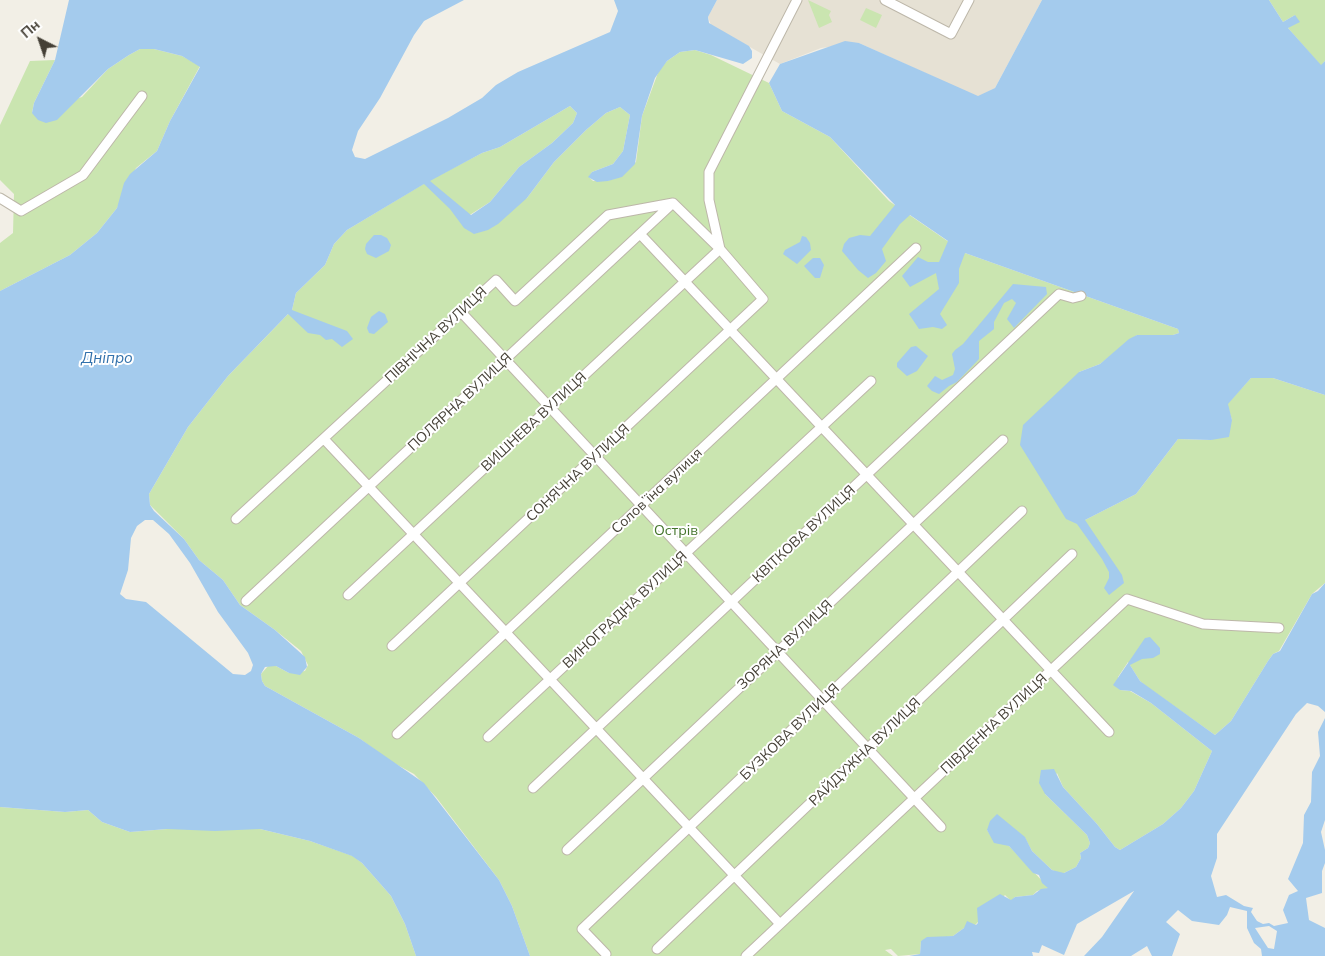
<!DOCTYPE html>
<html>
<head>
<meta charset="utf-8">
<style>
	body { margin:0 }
	#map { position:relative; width:1325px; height:956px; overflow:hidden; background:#f2efe6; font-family:Mulish,sans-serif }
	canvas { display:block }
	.north { position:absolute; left:15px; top:15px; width:50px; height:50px; -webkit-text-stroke:4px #fff; paint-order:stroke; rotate:319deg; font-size:14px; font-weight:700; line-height:20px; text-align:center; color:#454036 }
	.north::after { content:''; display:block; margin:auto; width:18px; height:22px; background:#454036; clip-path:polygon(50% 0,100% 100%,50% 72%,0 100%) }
</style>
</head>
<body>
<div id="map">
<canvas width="1325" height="956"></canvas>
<div class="north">Пн</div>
</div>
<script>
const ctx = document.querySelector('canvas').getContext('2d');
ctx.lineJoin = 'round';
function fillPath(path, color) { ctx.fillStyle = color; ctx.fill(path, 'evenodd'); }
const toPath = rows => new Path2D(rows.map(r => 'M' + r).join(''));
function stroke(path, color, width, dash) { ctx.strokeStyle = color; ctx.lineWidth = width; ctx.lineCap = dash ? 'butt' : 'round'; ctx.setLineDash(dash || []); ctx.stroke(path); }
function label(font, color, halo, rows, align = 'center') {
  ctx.font = font + ' Mulish,sans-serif'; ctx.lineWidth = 4; ctx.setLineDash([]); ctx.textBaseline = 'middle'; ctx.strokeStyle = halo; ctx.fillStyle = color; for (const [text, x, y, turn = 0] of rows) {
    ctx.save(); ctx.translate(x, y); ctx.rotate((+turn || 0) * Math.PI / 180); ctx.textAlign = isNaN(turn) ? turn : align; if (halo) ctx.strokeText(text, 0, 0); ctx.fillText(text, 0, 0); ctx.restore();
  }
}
fillPath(toPath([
	[717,0,1042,0,995,88,978,97,859,43,821,48,780,64,711,25,708,17]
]), '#e6e1d4');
fillPath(toPath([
	[808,0,831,11,829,15,832,22,819,28],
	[1269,0,1325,0,1325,61,1321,66,1288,28,1295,15,1283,22],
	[866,8,882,15,876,28,860,20],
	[140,49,154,49,182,56,200,66,170,121,157,151,136,168,117,208,97,233,70,255,0,291,0,243,13,233,14,194,0,180,0,125,30,61,55,60,34,103,32,113,82,97,108,69,129,55],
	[695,50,711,55,769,83,782,111,830,137,889,201,965,253,1178,329,1179,333,1173,335,1137,335,1100,364,1079,372,1077,524,1136,494,1178,439,1211,440,1232,420,1227,404,1251,378,1273,378,1325,395,1325,583,1312,594,1279,651,1273,654,1268,661,1231,721,1215,735,1147,687,1140,681,1128,662,1118,677,1120,690,1130,691,1151,703,1212,751,1194,791,1181,808,1163,824,1120,850,1115,847,1097,824,1063,787,1057,773,1045,794,1087,835,1090,843,1088,848,1080,853,1081,858,1076,867,1064,873,1059,873,1052,870,1032,851,1025,838,1014,829,987,830,991,836,1009,846,1049,888,1037,891,1033,895,1015,897,1011,901,1005,895,975,925,964,928,953,936,921,941,920,954,898,956,891,949,885,950,893,956,530,956,512,906,499,880,436,797,414,774,390,761,359,738,265,686,262,681,261,674,269,665,276,666,289,673,305,671,308,665,301,651,275,630,240,605,223,580,199,560,184,539,150,505,149,494,188,427,228,376,292,310,296,293,325,265,334,244,347,230,430,180,482,153,500,147,570,106,577,113,573,123,552,143,519,167,490,202,465,218,527,198,554,162,586,130,606,113,620,107,630,115,623,151,613,164,592,172,589,177,593,181,608,181,636,162,642,116,659,70,667,61,680,52],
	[0,807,65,812,88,810,102,822,130,832,167,829,260,829,310,841,353,856,362,863,391,896,405,924,416,956,0,956]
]), '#cae5b0');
fillPath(toPath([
	[69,0,464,0,424,21,414,35,380,98,358,131,352,150,355,157,365,159,448,118,482,98,496,85,518,72,610,32,618,11,614,0,717,0,708,17,709,23,749,46,752,51,752,58,743,64,695,50,680,52,667,61,655,78,642,116,635,164,622,177,608,181,597,182,588,177,592,172,613,164,623,151,630,115,620,107,606,113,586,130,554,162,527,198,498,224,488,230,474,234,464,228,450,209,424,184,347,230,334,244,325,265,296,293,292,310,347,331,353,339,342,347,332,339,326,340,320,335,308,333,288,314,228,376,188,427,149,494,150,505,154,511,184,539,199,560,223,580,240,605,275,630,305,657,307,667,300,675,289,673,276,666,265,667,261,674,262,681,265,686,359,738,424,783,499,880,512,906,530,956,416,956,405,924,391,896,362,863,352,856,310,841,260,829,215,831,167,829,130,832,102,822,88,810,65,812,0,807,0,291,70,255,97,233,117,208,124,183,130,174,157,151,170,121,200,67,182,56,154,49,140,49,129,55,108,69,57,120,46,123,38,120,32,113,34,103,55,60],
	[570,106,577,113,573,123,552,143,519,167,490,202,471,215,430,181,482,153,500,147],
	[145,520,153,520,169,534,190,563,218,612,248,653,253,665,251,671,245,675,233,674,146,602,126,599,120,594,128,570,131,538,137,526],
	[1042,0,1269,0,1283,22,1295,15,1300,22,1288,28,1321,65,1325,61,1325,395,1273,378,1251,378,1228,404,1232,420,1229,437,1211,440,1178,439,1136,494,1085,520,1122,575,1124,583,1109,595,1104,588,1109,578,1109,572,1102,559,1077,524,1066,519,1020,445,1023,425,1079,372,1100,364,1129,339,1137,335,1173,335,1179,333,1178,329,965,253,959,269,959,283,940,314,947,325,942,329,933,327,919,329,909,314,939,289,936,273,910,287,902,276,918,257,928,262,939,262,948,241,910,215,900,224,882,249,886,261,876,273,868,278,858,270,842,251,844,244,849,238,860,235,870,236,895,205,830,137,782,111,769,83,780,64,845,41,859,43,978,96,995,88],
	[374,235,381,235,387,238,391,245,389,251,376,258,367,254,365,249,366,244],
	[802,236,806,237,810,243,811,250,797,264,783,254,785,250,800,242],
	[813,258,820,258,824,265,820,278,815,278,804,266],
	[1013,284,1046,287,1047,294,1014,328,1007,319,1016,303,1012,299,1004,303,994,322,994,329,979,341,979,359,957,382,949,386,939,394,932,391,927,386,935,376,942,380,953,375,955,369,952,354,955,350,963,344],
	[379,311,385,314,388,322,374,334,369,333,367,328,371,317],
	[916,346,928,356,917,371,907,376,897,367,897,363,911,347],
	[1325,583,1325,712,1318,706,1307,703,1296,714,1217,834,1217,858,1211,876,1217,897,1226,895,1244,906,1253,908,1251,912,1257,921,1263,924,1269,923,1274,926,1288,923,1283,910,1289,895,1298,891,1288,879,1303,843,1304,815,1311,802,1312,772,1320,756,1318,732,1325,718,1325,820,1321,832,1325,850,1325,863,1322,871,1322,893,1306,898,1309,920,1325,928,1325,956,1262,956,1261,949,1254,943,1247,928,1247,911,1230,907,1227,915,1219,925,1192,921,1178,910,1166,922,1180,934,1172,956,1152,956,1147,946,1131,956,1084,956,1102,937,1134,891,1077,924,1064,955,1042,945,1039,953,1032,952,1033,956,909,956,920,954,921,941,927,937,953,936,964,928,967,921,976,925,978,923,977,908,1000,894,1011,900,1015,897,1033,895,1041,889,1048,888,1042,883,1039,875,1033,873,1009,846,994,843,987,830,990,821,997,814,1025,837,1032,851,1052,870,1064,873,1076,867,1081,858,1080,853,1088,848,1090,843,1087,835,1045,794,1039,783,1041,770,1054,769,1063,787,1097,824,1115,847,1120,850,1163,824,1181,808,1194,791,1212,751,1151,703,1131,691,1120,690,1113,685,1145,638,1150,637,1160,648,1160,654,1153,658,1142,659,1130,665,1140,681,1215,735,1231,721,1268,661,1273,654,1280,651,1312,594,1318,591],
	[1269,926,1277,931,1274,949,1268,948,1255,928]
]), '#a4cbed');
const minor = toPath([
	[885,0,951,34,969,0],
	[0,198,21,211,83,175,142,96],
	[641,235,1109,732],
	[461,312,941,827],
	[324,439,780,924],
	[236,519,496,280,515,301,608,215,673,203],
	[348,595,720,249,709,200,709,172,797,0],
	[246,601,673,203],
	[392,646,763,299,720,249,673,203],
	[397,734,916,248],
	[488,737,871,381],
	[533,788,1059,294,1073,298,1081,296],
	[567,850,1003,440],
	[657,949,1072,554],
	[606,954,582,929,1022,511],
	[746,956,1127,599,1203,624,1279,628]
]);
stroke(minor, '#bdb7a9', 11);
stroke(minor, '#fff', 9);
label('14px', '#454036', '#fff', [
	["ПІВНІЧНА ВУЛИЦЯ",436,335,-43],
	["ПОЛЯРНА ВУЛИЦЯ",460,402,-43],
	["ВИШНЕВА ВУЛИЦЯ",534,422,-43],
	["СОНЯЧНА ВУЛИЦЯ",578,473,-43],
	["Соловʼїна вулиця",657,491,-43],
	["КВІТКОВА ВУЛИЦЯ",804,534,-43],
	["ВИНОГРАДНА ВУЛИЦЯ",625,610,-43],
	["ЗОРЯНА ВУЛИЦЯ",785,645,-43],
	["ПІВДЕННА ВУЛИЦЯ",994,724,-43],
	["БУЗКОВА ВУЛИЦЯ",790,732,-44],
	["РАЙДУЖНА ВУЛИЦЯ",865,752,-44]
]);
label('14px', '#43742b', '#fff', [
	["Острів",676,531]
]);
label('italic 15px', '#3372ac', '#fff', [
	["Дніпро",107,358]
]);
</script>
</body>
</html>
